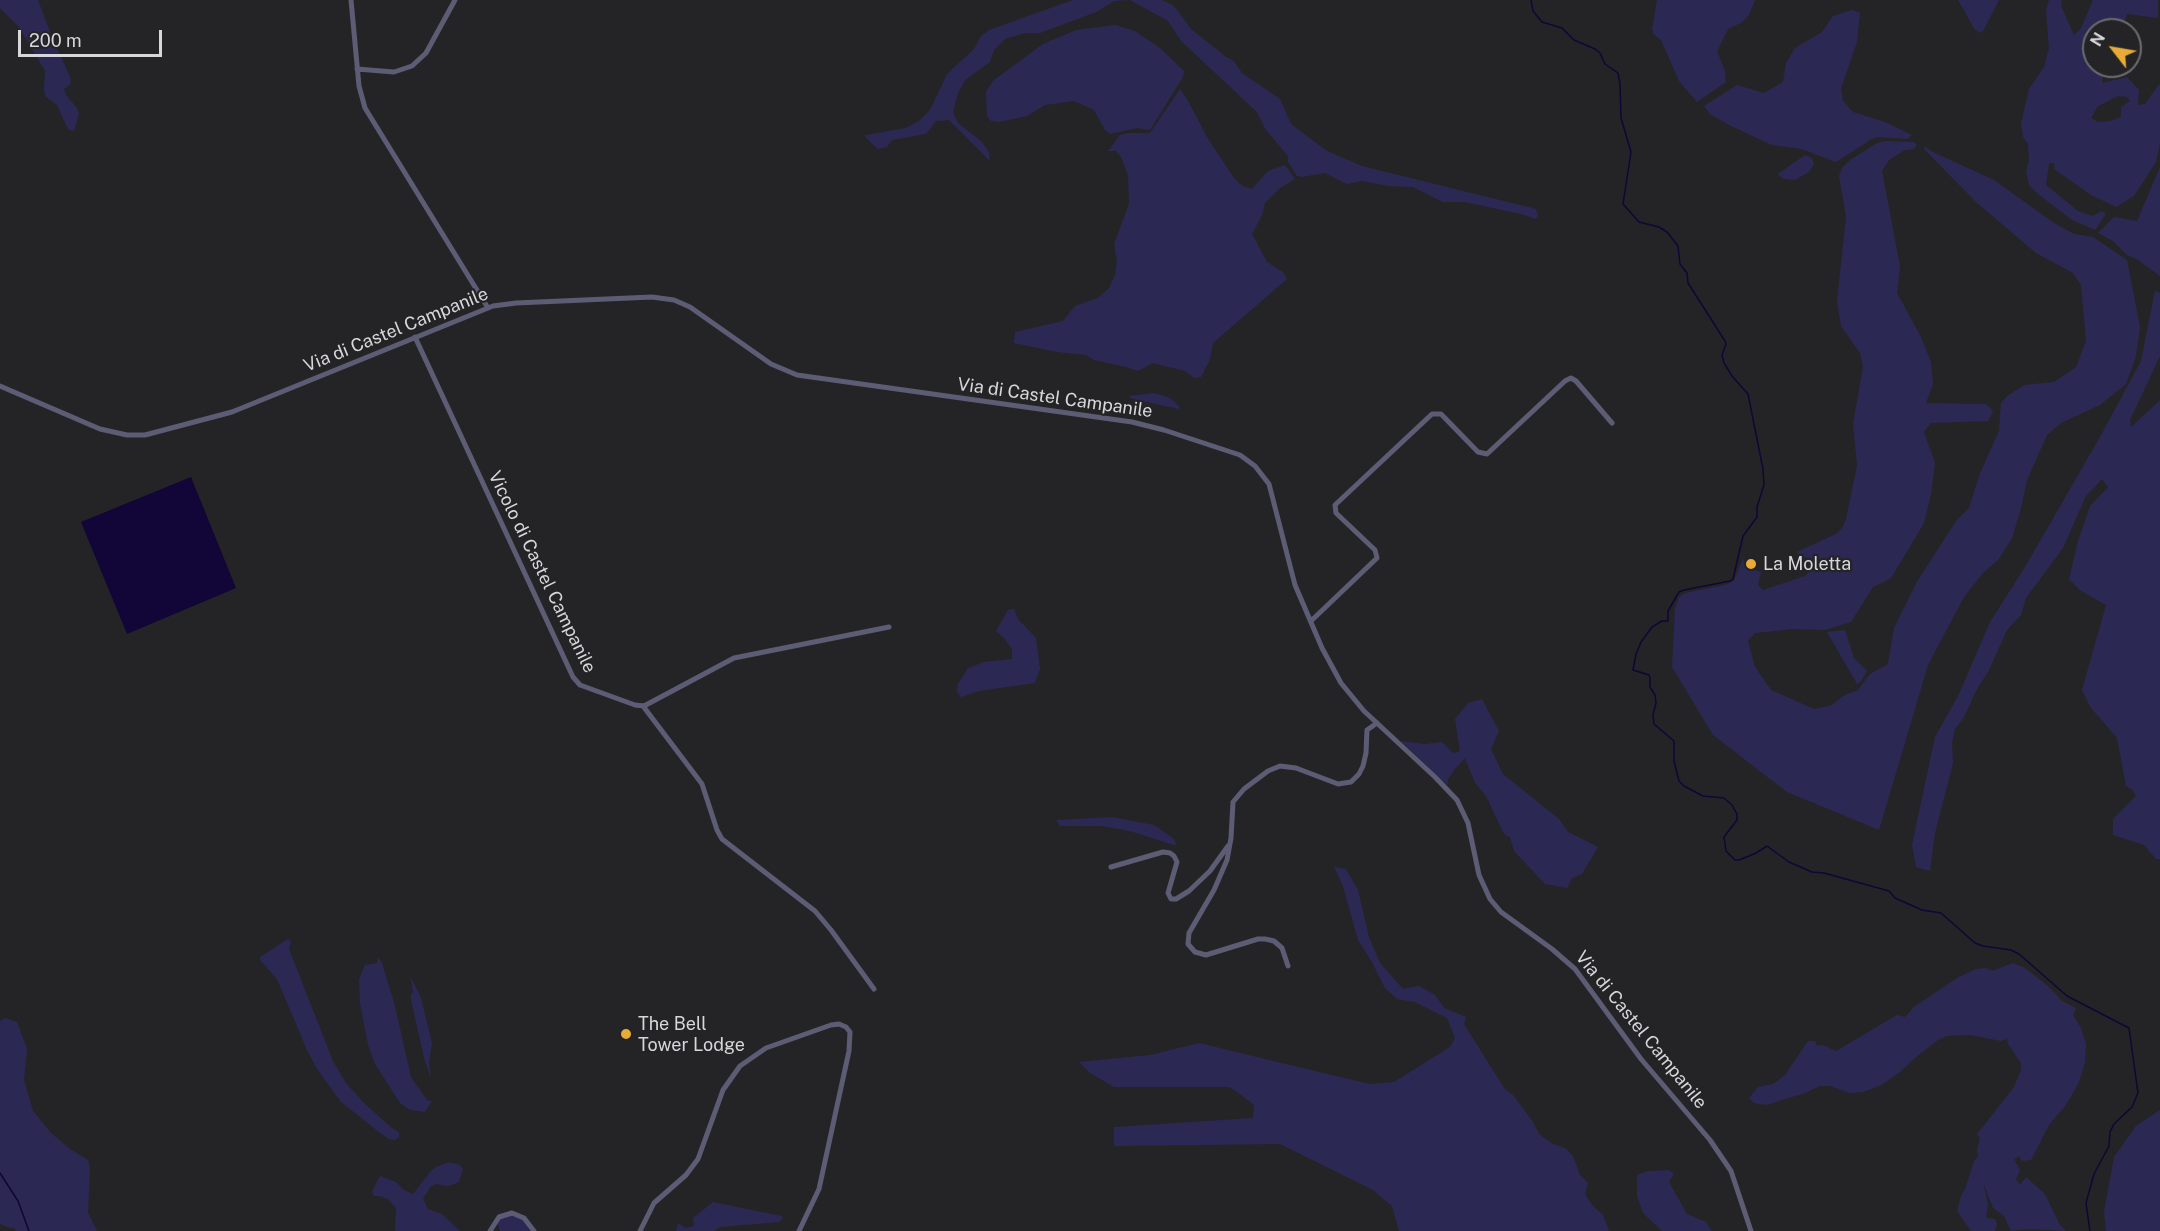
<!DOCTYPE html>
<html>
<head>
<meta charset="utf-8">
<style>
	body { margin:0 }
	#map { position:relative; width:2160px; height:1231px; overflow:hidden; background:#242427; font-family:"Public Sans",sans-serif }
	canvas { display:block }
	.north { position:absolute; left:2082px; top:18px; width:60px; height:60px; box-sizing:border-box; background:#242427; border:2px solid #6c6c6f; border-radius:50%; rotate:301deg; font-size:16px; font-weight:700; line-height:24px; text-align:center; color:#d7d7da }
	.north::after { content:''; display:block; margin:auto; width:21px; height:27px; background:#e8ab37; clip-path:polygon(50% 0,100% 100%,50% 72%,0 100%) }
	.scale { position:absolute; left:18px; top:30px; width:144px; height:27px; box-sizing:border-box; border:3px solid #d7d7da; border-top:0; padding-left:8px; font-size:18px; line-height:21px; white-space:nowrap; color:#d7d7da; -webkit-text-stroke:4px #242427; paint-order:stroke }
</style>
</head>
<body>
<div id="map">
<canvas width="2160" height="1231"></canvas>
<div class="north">N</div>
<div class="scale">200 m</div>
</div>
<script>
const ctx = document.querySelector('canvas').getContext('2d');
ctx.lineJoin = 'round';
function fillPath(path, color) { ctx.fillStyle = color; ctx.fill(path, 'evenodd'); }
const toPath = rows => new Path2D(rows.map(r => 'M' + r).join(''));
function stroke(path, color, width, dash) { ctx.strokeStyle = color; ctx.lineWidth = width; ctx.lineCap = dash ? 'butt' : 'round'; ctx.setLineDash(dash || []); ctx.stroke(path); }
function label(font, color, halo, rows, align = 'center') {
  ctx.font = font + ' "Public Sans",sans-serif'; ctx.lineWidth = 4.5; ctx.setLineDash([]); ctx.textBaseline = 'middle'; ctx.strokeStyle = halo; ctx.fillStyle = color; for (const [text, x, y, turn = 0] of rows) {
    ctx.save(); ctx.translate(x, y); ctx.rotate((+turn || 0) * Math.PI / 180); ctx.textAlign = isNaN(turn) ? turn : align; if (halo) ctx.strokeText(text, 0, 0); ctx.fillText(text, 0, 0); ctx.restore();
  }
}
fillPath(toPath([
	[0,0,38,0,51,35,71,79,70,84,64,89,66,95,77,108,79,114,74,131,69,130,66,125,57,105,46,97,44,91,45,71,19,27,0,8],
	[1073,0,1162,0,1174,6,1191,29,1226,57,1233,60,1242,73,1280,99,1291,124,1327,151,1362,166,1536,209,1538,216,1535,219,1525,215,1465,202,1443,202,1413,187,1388,186,1362,181,1347,184,1325,173,1302,177,1297,176,1288,162,1288,156,1266,130,1257,112,1181,41,1168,21,1130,0,1114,1,1096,12,1040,33,1025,33,1005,39,994,50,990,62,965,80,958,93,953,112,958,123,982,142,989,152,990,161,949,120,936,121,926,134,892,140,887,147,878,149,866,138,865,135,906,128,919,121,930,110,947,74,974,49,981,36,989,30],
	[1657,0,1755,0,1749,15,1741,23,1728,29,1717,51,1725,71,1726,82,1697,102,1679,81,1661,40,1654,35,1652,29],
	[1958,0,1999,0,1982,33,1975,30],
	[2049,0,2062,0,2061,6,2074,35,2081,28,2093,0,2158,0,2158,18,2127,14,2122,30,2094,30,2094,66,2105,66,2102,83,2127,77,2139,90,2138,105,2145,104,2160,83,2160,142,2156,162,2134,196,2116,207,2091,195,2054,169,2055,165,2053,163,2049,163,2046,185,2078,211,2092,216,2102,211,2106,214,2095,230,2072,220,2038,194,2029,185,2026,172,2029,160,2028,144,2023,137,2021,123,2029,89,2044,67,2049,48,2046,11],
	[2118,96,2127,97,2130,101,2121,107,2121,117,2110,121,2098,122,2091,118,2098,106],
	[1852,10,1860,13,1857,42,1841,88,1843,101,1853,112,1885,122,1912,135,1907,139,1878,137,1872,139,1836,162,1802,149,1772,145,1729,125,1710,114,1704,106,1737,85,1764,93,1783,82,1786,63,1795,48,1822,32,1833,16],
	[1115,25,1135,31,1160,48,1184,71,1183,77,1150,130,1137,128,1110,134,1105,130,1094,110,1074,101,1045,105,1027,116,999,122,991,121,987,116,986,91,994,80,1043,44,1076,30],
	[1180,89,1187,99,1207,137,1234,178,1242,186,1252,189,1268,171,1285,165,1295,179,1280,188,1265,203,1262,215,1252,234,1267,262,1283,272,1287,279,1213,343,1210,359,1201,377,1194,378,1185,371,1153,363,1138,371,1126,367,1094,360,1086,355,1057,352,1014,343,1015,332,1063,321,1075,306,1098,298,1109,288,1115,275,1117,261,1114,244,1129,204,1128,175,1121,157,1116,151,1108,151,1120,135,1128,133,1150,133],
	[1886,141,1914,142,1917,145,1914,149,1905,150,1889,160,1882,171,1900,266,1897,293,1920,335,1931,362,1933,384,1926,403,1986,404,1993,411,1988,421,1931,423,1924,432,1935,463,1931,494,1924,523,1891,578,1873,587,1851,622,1825,630,1793,629,1755,633,1748,641,1755,667,1771,690,1814,709,1832,705,1843,696,1858,690,1870,674,1888,664,1894,628,1918,580,1956,521,1969,508,1980,473,1999,431,2001,403,2007,396,2024,385,2054,382,2076,367,2086,341,2081,285,2073,273,2036,253,1977,203,1925,150,1924,146,1933,152,1994,180,2054,223,2074,234,2093,237,2127,260,2140,327,2136,356,2126,384,2100,405,2061,423,2047,435,2027,480,2021,508,2012,538,1998,560,1983,573,1964,597,1928,665,1879,830,1787,792,1713,735,1672,667,1675,608,1679,597,1685,593,1725,585,1734,581,1743,558,1745,567,1761,572,1758,585,1763,590,1805,576,1815,566,1809,558,1798,556,1797,552,1836,534,1842,528,1846,519,1857,466,1853,423,1863,367,1860,353,1841,326,1837,301,1846,216,1839,176,1842,168,1850,160,1877,143],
	[1805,155,1812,158,1814,164,1809,172,1795,180,1784,179,1778,175,1779,173],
	[2160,167,2160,276,2138,260,2127,255,2113,241,2098,233,2114,217,2137,221],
	[2155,291,2160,293,2160,356,2130,420,2131,427,2160,400,2160,859,2156,859,2144,845,2113,835,2113,819,2136,796,2133,790,2126,786,2117,738,2091,708,2082,690,2106,605,2081,591,2069,579,2078,541,2090,506,2108,487,2102,479,2086,496,2063,548,2026,598,2021,615,2007,630,1989,670,1976,691,1964,717,1955,729,1952,743,1953,763,1935,833,1930,871,1916,867,1912,845,1935,737,1959,694,1990,622,2025,567,2100,437,2141,361],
	[1154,393,1170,398,1179,406,1179,409,1133,399,1128,396],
	[1014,609,1018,619,1036,638,1040,669,1035,683,979,691,961,697,957,692,958,684,968,668,984,662,1012,659,1012,649,1004,638,996,631,1008,610],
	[1845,630,1854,658,1867,671,1861,681,1857,684,1827,632],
	[1482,699,1499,731,1491,749,1503,774,1559,819,1568,832,1598,847,1582,874,1572,878,1567,888,1545,884,1514,851,1510,837,1504,834,1486,796,1475,783,1465,758,1455,769,1448,779,1447,785,1401,741,1425,744,1442,742,1453,753,1460,751,1455,719,1468,703],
	[1112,817,1154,825,1173,838,1177,846,1130,831,1102,826,1060,826,1056,820],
	[1334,867,1346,869,1358,890,1369,937,1380,963,1403,989,1419,986,1435,995,1444,1008,1466,1017,1464,1024,1489,1064,1505,1089,1513,1095,1533,1122,1539,1134,1553,1144,1565,1148,1573,1156,1580,1175,1588,1183,1585,1194,1592,1205,1603,1215,1609,1231,1399,1231,1392,1206,1373,1190,1280,1144,1114,1146,1114,1127,1253,1118,1254,1105,1230,1087,1114,1087,1090,1073,1079,1062,1150,1055,1199,1043,1369,1084,1394,1082,1450,1047,1455,1038,1447,1018,1415,1002,1397,999,1385,988,1372,962,1358,940,1343,886],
	[288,939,291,942,289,949,333,1061,346,1083,364,1103,393,1129,399,1132,399,1137,395,1140,389,1139,379,1132,341,1102,317,1069,307,1050,277,979,260,960,260,957],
	[378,957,382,963,395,1006,411,1077,427,1100,432,1101,425,1112,410,1110,400,1103,375,1064,368,1045,360,1003,359,979,365,965,377,963],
	[2013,963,2025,968,2047,985,2062,1001,2076,1008,2073,1015,2081,1028,2086,1044,2085,1062,2079,1082,2066,1105,2049,1125,2031,1160,2022,1161,2019,1156,2014,1159,2020,1170,2016,1179,2020,1185,2026,1177,2045,1194,2060,1225,2066,1231,2029,1229,2011,1231,2004,1216,1993,1208,1983,1182,1988,1204,1986,1218,1995,1219,1997,1224,1995,1231,1971,1231,1957,1211,1961,1196,1965,1189,1974,1161,1978,1157,1977,1150,1980,1138,1977,1134,2014,1087,2021,1070,2021,1063,2008,1044,2007,1039,2001,1041,1970,1035,1946,1036,1938,1040,1916,1057,1900,1072,1883,1084,1864,1092,1850,1093,1830,1086,1820,1086,1805,1093,1766,1105,1754,1103,1749,1098,1758,1087,1773,1084,1785,1075,1808,1041,1815,1041,1817,1046,1823,1045,1836,1051,1897,1015,1905,1017,1914,1007,1957,978,1976,969,1986,968,1992,971],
	[410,976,421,998,432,1043,429,1062,431,1078,424,1058,411,1000,411,994,413,992],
	[5,1018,17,1022,27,1049,24,1080,33,1111,51,1133,70,1149,88,1160,90,1168,88,1213,97,1231,16,1231,14,1228,7,1227,0,1224,0,1021],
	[2160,1110,2160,1231,2106,1231,2104,1212,2114,1157,2136,1126],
	[448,1162,460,1165,463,1169,459,1181,457,1183,448,1186,436,1184,431,1186,423,1199,428,1209,442,1214,460,1231,395,1231,396,1208,388,1199,380,1196,374,1196,372,1192,380,1176,396,1182,404,1190,413,1194,430,1172,436,1167],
	[1669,1170,1674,1174,1669,1182,1687,1214,1706,1222,1712,1231,1662,1231,1643,1213,1637,1196,1637,1175,1648,1171],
	[713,1202,781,1216,783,1218,779,1222,720,1227,714,1231,676,1231,678,1223,686,1228,694,1226,693,1218],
	[512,1215,522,1219,531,1231,500,1231,497,1221,505,1216]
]), '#2c2854');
fillPath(toPath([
	[191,477,236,588,127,634,81,522]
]), '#120537');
stroke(toPath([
	[1531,0,1533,11,1542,22,1562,28,1574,40,1595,49,1600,53,1605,64,1618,73,1620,84,1621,118,1631,152,1623,204,1639,222,1659,227,1667,232,1678,246,1680,264,1687,273,1688,283,1725,341,1726,344,1722,355,1724,363,1732,376,1748,394,1763,469,1764,485,1757,507,1757,517,1743,536,1733,579,1730,581,1684,590,1679,592,1668,611,1668,621,1662,621,1652,627,1641,642,1636,654,1633,670,1649,675,1650,678,1650,687,1655,695,1656,703,1653,715,1654,724,1674,741,1674,761,1679,781,1684,786,1703,796,1724,798,1732,805,1737,814,1737,820,1724,837,1726,851,1735,860,1739,860,1756,853,1767,846,1789,862,1812,872,1824,873,1889,891,1895,898,1922,910,1941,913,1975,943,1983,946,2011,950,2019,954,2067,996,2129,1028,2138,1093,2132,1107,2114,1124,2110,1132,2109,1146,2094,1174,2086,1203,2090,1231],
	[0,1173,18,1201,29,1231]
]), '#120537', 1.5);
stroke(toPath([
	[351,0,359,86,365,108,488,308],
	[357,69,394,72,412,66,426,53,455,0],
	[415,337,573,677,580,685,635,705,644,706,734,658,889,627],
	[0,386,100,429,127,435,145,435,232,412,493,306,516,303,652,297,674,300,690,307,771,364,797,375,1132,422,1164,430,1240,455,1255,466,1269,484,1295,585,1322,648,1341,683,1364,711,1435,777,1457,800,1468,823,1479,875,1490,899,1501,912,1552,949,1575,969,1641,1059,1710,1140,1731,1171,1751,1231],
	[1311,621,1377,558,1375,550,1336,513,1335,505,1432,414,1441,414,1478,452,1487,454,1565,381,1571,378,1576,381,1612,423],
	[643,706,702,784,717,830,722,839,815,911,831,930,874,989],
	[1111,867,1163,852,1170,853,1174,856,1177,862,1168,893,1171,899,1176,899,1189,891,1210,871,1228,846],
	[1288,966,1282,948,1274,941,1265,939,1258,939,1206,955,1195,952,1188,944,1189,933,1214,890,1227,860,1231,838,1233,802,1244,789,1268,771,1280,766,1296,768,1338,784,1351,782,1359,774,1363,766,1366,753,1367,730,1377,723],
	[490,1231,499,1217,512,1213,524,1218,534,1231],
	[640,1231,654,1203,686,1175,698,1159,723,1090,740,1066,766,1048,831,1025,839,1024,846,1027,850,1032,849,1051,819,1189,799,1231]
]), '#5d5c75', 5);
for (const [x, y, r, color] of [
	[1751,564,6,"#e8ab37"],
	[626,1034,6,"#e8ab37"]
]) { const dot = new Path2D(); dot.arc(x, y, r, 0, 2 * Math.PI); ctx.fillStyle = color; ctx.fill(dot); stroke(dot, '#242427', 2); }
label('18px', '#d7d7da', '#242427', [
	["Via di Castel Campanile",396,330,-22],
	["Via di Castel Campanile",1055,398,8],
	["Vicolo di Castel Campanile",542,572,64],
	["Via di Castel Campanile",1641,1030,51]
]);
label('18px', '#d7d7da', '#242427', [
	["La Moletta",1763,564],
	["The Bell",638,1024],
	["Tower Lodge",638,1045]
], 'left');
</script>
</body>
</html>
